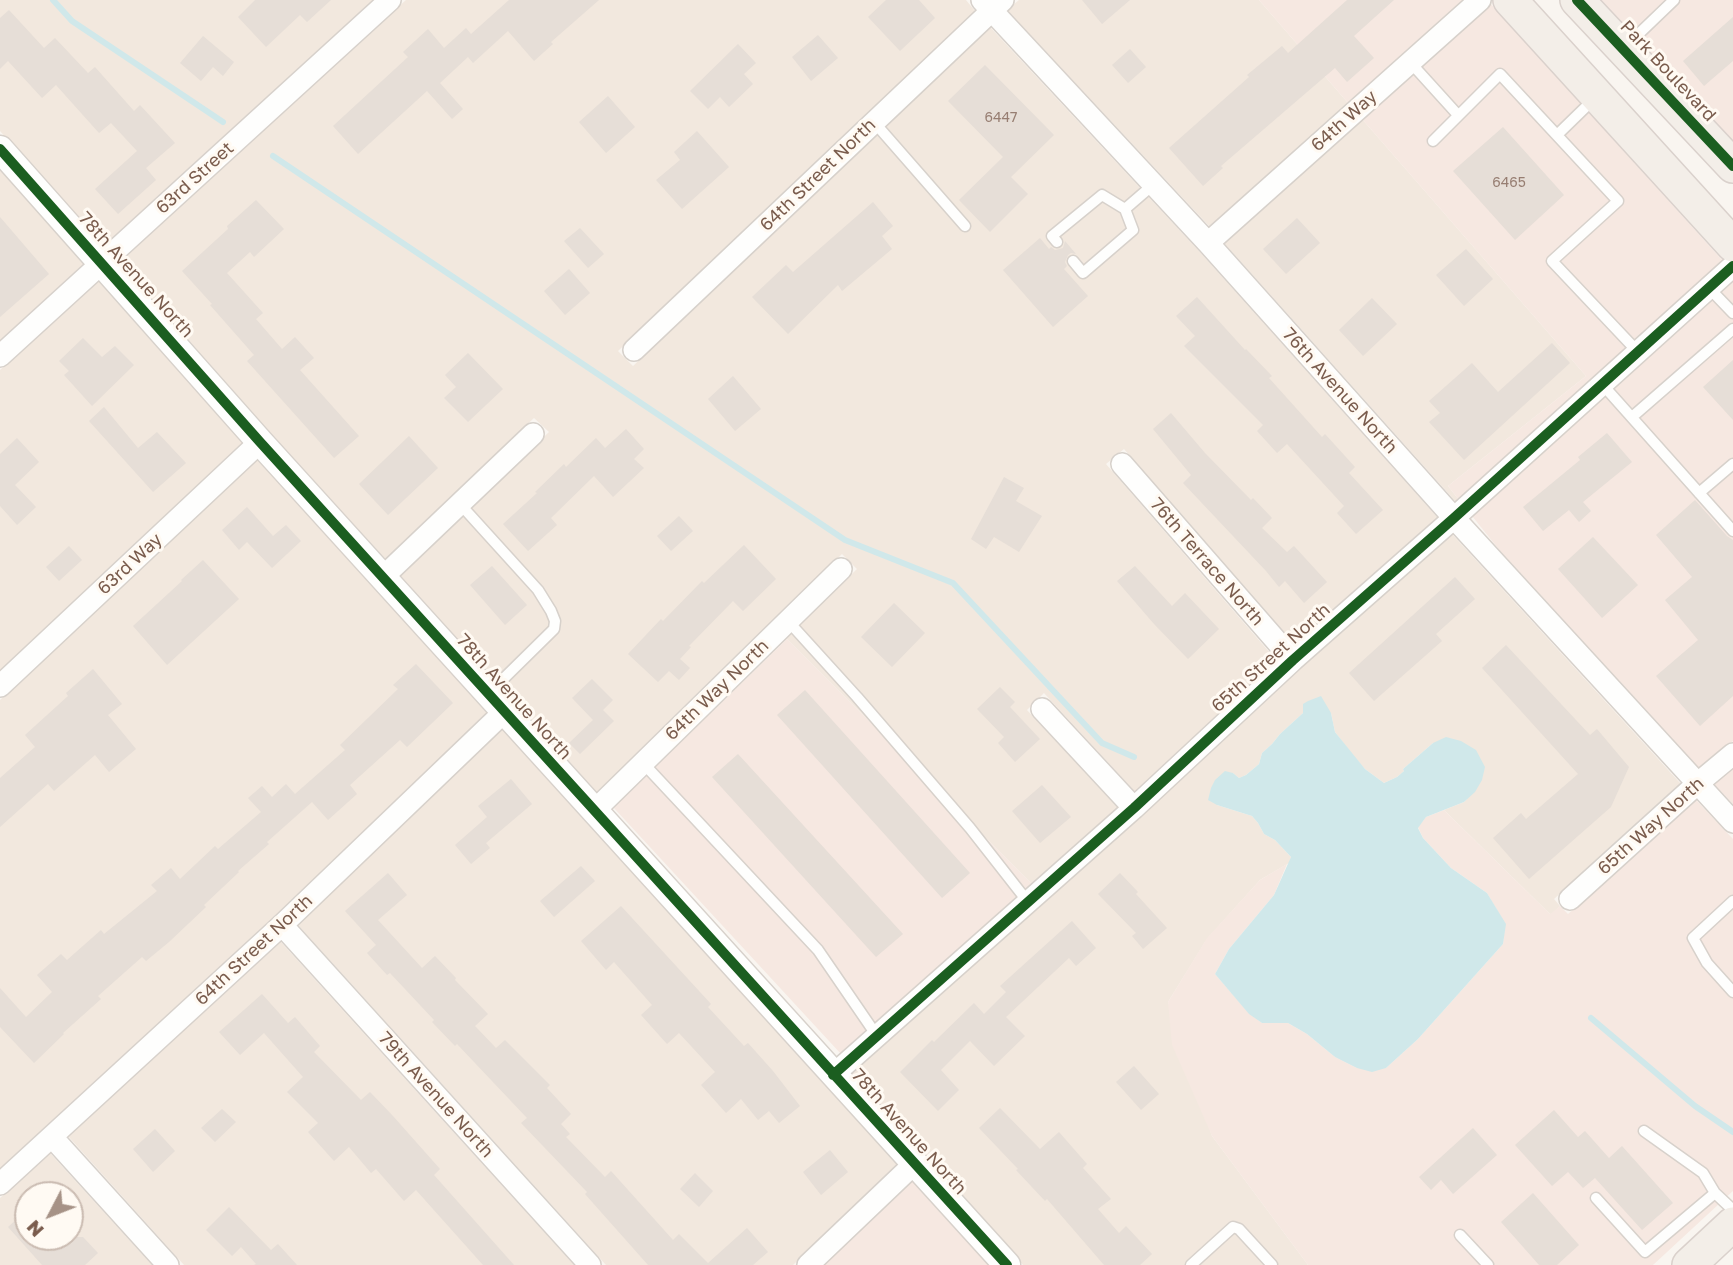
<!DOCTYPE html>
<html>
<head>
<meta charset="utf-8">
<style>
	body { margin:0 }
	#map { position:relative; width:1733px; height:1265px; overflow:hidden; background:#f9f5f0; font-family:"Golos Text",sans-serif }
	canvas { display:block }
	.north { position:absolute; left:14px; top:1181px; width:70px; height:70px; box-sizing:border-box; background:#fffaf3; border:2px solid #cabbb1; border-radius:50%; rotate:228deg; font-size:19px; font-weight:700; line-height:28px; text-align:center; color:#7a5c4d }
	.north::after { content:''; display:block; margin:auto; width:24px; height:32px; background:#a69286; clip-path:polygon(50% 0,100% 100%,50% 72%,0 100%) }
</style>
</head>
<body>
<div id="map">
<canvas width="1733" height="1265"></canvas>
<div class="north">N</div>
</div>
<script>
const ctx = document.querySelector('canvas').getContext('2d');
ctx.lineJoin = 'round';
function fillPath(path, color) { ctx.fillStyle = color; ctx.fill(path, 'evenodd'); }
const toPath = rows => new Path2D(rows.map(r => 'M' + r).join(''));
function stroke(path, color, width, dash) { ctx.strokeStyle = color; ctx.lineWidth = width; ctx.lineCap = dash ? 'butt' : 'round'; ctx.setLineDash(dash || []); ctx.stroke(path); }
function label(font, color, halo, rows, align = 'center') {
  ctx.font = font + ' "Golos Text",sans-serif'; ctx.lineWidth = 6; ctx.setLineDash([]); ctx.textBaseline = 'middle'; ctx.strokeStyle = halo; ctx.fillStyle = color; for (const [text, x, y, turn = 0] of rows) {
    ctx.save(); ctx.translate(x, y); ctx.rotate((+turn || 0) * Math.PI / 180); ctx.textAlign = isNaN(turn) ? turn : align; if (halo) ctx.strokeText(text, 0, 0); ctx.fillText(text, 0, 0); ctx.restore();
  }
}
fillPath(toPath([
	[0,0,374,0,104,247,0,131],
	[406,0,966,0,975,11,618,351,633,366,990,27,1199,251,1438,518,1295,645,1124,449,1106,464,1277,661,1135,792,1044,693,1027,710,1118,808,1032,884,787,639,762,662,857,569,842,554,595,795,399,577,549,432,534,418,385,561,269,434,118,263],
	[1019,0,1259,0,1348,103,1210,227,1007,10],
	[1362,119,1586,376,1448,486,1459,500,1456,502,1224,243],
	[0,167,86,263,0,342],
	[100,279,244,442,0,671,0,370],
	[258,458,488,712,275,917,0,1170,0,700],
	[1452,534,1681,784,1554,899,1560,906,1551,915,1444,810,1464,802,1467,799,1433,743,1403,769,1404,771,1397,777,1384,783,1365,769,1355,758,1335,732,1331,713,1303,713,1280,734,1272,744,1262,753,1259,764,1246,775,1239,778,1233,773,1217,805,1252,816,1258,823,1264,834,1275,840,1291,857,1289,863,1260,880,1207,939,1168,1002,1212,1136,1308,1265,1023,1265,849,1075,1132,824,1300,668],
	[502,728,898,1164,793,1265,606,1265,298,925],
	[280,941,574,1265,184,1265,68,1136],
	[50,1153,152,1265,0,1265,0,1198],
	[28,1195,70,1195,70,1237,28,1237]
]), '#f2e8de');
fillPath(toPath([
	[1259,0,1464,0,1348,103],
	[1599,0,1733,0,1733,146],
	[1491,4,1723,261,1459,500,1448,486,1586,376,1362,119],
	[1733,280,1733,741,1699,768,1501,552,1472,516],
	[787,639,1032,884,841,1054,613,807],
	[1733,768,1733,804,1714,784],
	[1696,800,1733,839,1733,1191,1653,1265,1308,1265,1212,1136,1172,1045,1168,1002,1207,938,1260,880,1287,864,1274,895,1229,949,1215,974,1249,1013,1262,1023,1288,1023,1307,1034,1335,1057,1357,1068,1386,1068,1418,1039,1503,944,1505,924,1487,893,1451,868,1423,838,1418,827,1426,817,1444,810,1550,914,1560,906,1568,914],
	[912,1180,990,1265,824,1265]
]), '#f6e8e1');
fillPath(toPath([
	[1321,696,1331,713,1335,732,1365,769,1384,783,1397,777,1404,771,1403,769,1433,743,1446,737,1461,741,1476,750,1485,767,1482,780,1475,792,1464,802,1426,817,1418,828,1423,838,1451,868,1487,893,1506,924,1503,944,1418,1039,1386,1068,1372,1072,1357,1068,1335,1057,1307,1034,1288,1023,1262,1023,1249,1014,1215,974,1229,949,1274,895,1291,857,1275,840,1264,834,1258,823,1252,816,1217,805,1208,800,1211,788,1215,780,1225,771,1233,773,1239,778,1246,775,1259,764,1262,753,1272,744,1280,734,1303,713,1303,704,1308,701]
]), '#d0e8ea');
stroke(toPath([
	[53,0,72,21,223,122],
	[273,156,845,540,953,583,1102,743,1134,757],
	[1591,1018,1695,1106,1733,1132]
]), '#d0e8ea', 6);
fillPath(toPath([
	[255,0,331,0,307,22,300,15,266,47,238,17],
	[509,0,599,0,551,42,553,44,534,61,508,31,473,63,468,57,440,83,463,109,452,119,427,91,358,154,333,126,408,57,403,52,428,29,444,48,466,28,471,34],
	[886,0,919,0,935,18,900,51,868,17],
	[1082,0,1130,0,1102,24],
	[1347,0,1394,0,1354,36,1374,58,1347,82,1335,68,1221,166,1223,168,1203,186,1169,148,1249,77,1247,75,1282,46,1288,53],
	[9,10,44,48,55,38,88,73,95,67,134,111,140,105,175,143,146,168,156,180,118,214,95,189,137,151,111,123,99,133,56,85,42,98,8,61,0,69,0,18],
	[1733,17,1733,61,1704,86,1683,61],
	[818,35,838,58,811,81,792,57],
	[203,36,234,62,223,76,213,67,201,81,180,63],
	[738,44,756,63,744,74,753,84,729,107,720,97,708,109,690,91],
	[1130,49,1146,67,1128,83,1112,65],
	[985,65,1054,135,1011,177,1028,194,990,232,959,200,1003,157,948,101],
	[608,96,635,127,606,153,579,122],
	[1503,127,1564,195,1515,240,1453,171],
	[697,131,729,167,682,209,656,180,680,160,674,152],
	[256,200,284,229,254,257,250,252,227,273,263,313,256,319,282,349,295,337,314,358,300,370,359,436,334,458,247,361,254,355,210,305,212,304,182,271,228,229,227,226],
	[873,202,893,226,882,236,892,249,842,291,838,285,788,334,752,297,786,265,793,272],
	[0,217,49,274,0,317],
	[1297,218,1320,243,1286,274,1263,249],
	[580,228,604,254,588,268,564,241],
	[1040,238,1049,249,1051,247,1055,250,1063,248,1065,241,1076,254,1071,253,1068,255,1065,262,1067,266,1064,269,1088,296,1053,327,1003,270],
	[1466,249,1493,279,1464,306,1436,275],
	[569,269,590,293,565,315,544,291],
	[1197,297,1245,350,1246,349,1272,376,1269,378,1322,437,1325,434,1355,467,1349,473,1383,510,1356,534,1337,513,1344,506,1287,444,1277,453,1257,431,1263,425,1184,346,1195,336,1176,316],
	[1372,298,1397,324,1363,356,1339,330],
	[83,338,102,357,115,346,134,365,92,406,64,375,69,371,59,361],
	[1552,343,1570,363,1464,460,1429,422,1440,413,1429,401,1472,363,1498,392],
	[468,353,503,389,468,422,444,398,456,387,445,375],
	[1733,360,1733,420,1703,387],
	[733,376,761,409,735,431,708,399],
	[104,407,138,448,157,432,186,463,153,492,89,421],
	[1171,413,1205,453,1251,500,1253,498,1272,518,1262,528,1287,552,1294,546,1327,582,1304,603,1285,581,1279,587,1266,571,1183,483,1191,475,1153,429],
	[626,429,644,449,634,459,644,468,613,497,594,476,551,518,557,525,528,551,503,524,537,493,535,492,564,464,566,467,596,438,605,448],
	[1607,433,1632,462,1583,502,1591,511,1579,522,1569,510,1543,531,1523,507,1580,460,1578,457],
	[409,436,438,468,388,515,359,484],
	[17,438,39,462,15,485,36,507,17,525,0,506,0,454],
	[1004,477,1024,488,1016,501,1042,516,1019,552,994,537,986,549,971,539],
	[1695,500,1727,536,1733,540,1733,696,1700,726,1656,676,1698,640,1665,600,1692,577,1656,535],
	[247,507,273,536,286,525,301,541,272,568,247,542,239,550,222,530],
	[679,516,693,531,671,551,657,536],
	[1593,537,1638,585,1602,618,1558,569],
	[744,545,776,579,743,611,733,601,689,646,691,647,680,659,690,668,679,680,669,671,658,682,628,654,661,619,663,621,702,581,704,583],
	[69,546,82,560,59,581,46,567],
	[203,560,239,599,167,665,133,626,182,581,181,580],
	[492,566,527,605,505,625,470,585],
	[1135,566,1172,606,1185,593,1219,629,1188,659,1154,624,1117,581],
	[1455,577,1475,599,1436,634,1442,641,1374,701,1349,673],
	[894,603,925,633,892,667,861,637],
	[1506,645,1590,735,1597,729,1629,767,1611,807,1529,879,1493,838,1521,813,1526,819,1578,774,1482,668],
	[416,664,453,703,407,747,400,740,350,785,357,794,328,820,312,802,267,842,269,844,238,871,239,872,204,905,206,907,169,942,146,961,142,957,98,996,101,999,63,1033,64,1034,34,1063,0,1027,0,988,26,1017,52,992,37,975,61,954,67,960,101,930,104,934,157,891,151,885,171,868,180,879,215,846,218,849,261,812,248,798,262,786,272,797,286,784,295,794,345,750,340,745,398,689,393,685],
	[93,669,122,704,108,715,136,749,109,772,95,755,54,791,48,784,0,827,0,778,35,747,25,735,68,696,66,693],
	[592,679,613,700,603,710,614,721,580,754,569,743,593,720,572,698],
	[1000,687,1015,702,1010,707,1040,739,1015,762,998,743,1004,737,977,709],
	[805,690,970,873,942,898,777,715],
	[738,754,903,934,876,957,712,777],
	[511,779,532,804,486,843,490,848,471,864,455,845,487,817,478,806],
	[1042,785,1071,817,1040,843,1012,811],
	[581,866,595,881,554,917,540,901],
	[388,873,407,895,378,920,422,968,435,956,456,978,455,980,488,1014,475,1026,496,1048,505,1040,550,1085,547,1088,571,1114,561,1124,570,1134,566,1137,605,1177,611,1171,673,1240,679,1234,708,1263,747,1228,768,1252,753,1265,648,1265,585,1194,587,1192,521,1123,527,1118,457,1044,455,1046,432,1022,434,1020,390,973,387,975,367,953,376,945,345,911],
	[1120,873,1138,892,1136,894,1167,928,1143,949,1132,936,1136,933,1098,894],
	[621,906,711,1004,708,1007,744,1046,748,1043,773,1071,800,1106,779,1123,769,1111,758,1120,741,1099,726,1113,701,1085,715,1072,679,1033,667,1044,641,1015,652,1005,614,962,606,970,581,941],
	[1072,921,1096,948,1076,966,1069,958,1006,1017,1025,1036,994,1066,970,1041,941,1070,959,1090,938,1111,900,1072,932,1040,934,1042,974,1003,984,1014,1006,992,1000,986],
	[262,994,288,1023,295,1017,320,1046,314,1052,361,1100,370,1092,393,1116,440,1169,434,1175,514,1265,483,1265,416,1190,404,1201,376,1169,371,1173,349,1147,334,1161,308,1132,318,1123,287,1092,303,1077,264,1033,240,1055,219,1032],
	[1134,1066,1159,1094,1141,1110,1116,1082],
	[1000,1108,1040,1149,1059,1132,1087,1164,1083,1168,1111,1199,1098,1209,1119,1233,1126,1226,1152,1254,1140,1265,1104,1265,1047,1199,1045,1201,1016,1170,1018,1169,979,1128],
	[222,1109,236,1122,215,1142,201,1128],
	[1554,1110,1578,1137,1585,1131,1609,1158,1622,1146,1673,1203,1642,1230,1595,1178,1583,1188,1568,1172,1552,1186,1515,1145],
	[1473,1128,1497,1155,1453,1194,1441,1180,1431,1190,1419,1177],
	[155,1129,175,1151,153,1172,133,1149],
	[830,1150,848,1172,821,1195,803,1172],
	[695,1173,713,1191,699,1207,680,1189],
	[1533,1193,1579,1245,1557,1265,1539,1265,1501,1222],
	[229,1207,271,1250,278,1244,297,1265,254,1265,256,1264,241,1247,232,1256,206,1230],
	[28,1209,28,1237,83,1237,98,1253,85,1265,42,1265,8,1227]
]), '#e6ded7');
const service = toPath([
	[1625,47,1674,0],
	[1410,62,1458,115],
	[874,122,965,226],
	[1557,135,1595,98],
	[1433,141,1500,74,1618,201,1552,261,1638,352],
	[1057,242,1052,236,1102,195,1125,209,1154,184],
	[1073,261,1083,273,1133,230,1125,209],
	[1709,288,1733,313],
	[1602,384,1733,531],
	[1632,417,1733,329],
	[1699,493,1733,464],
	[460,504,538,590,551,611,555,621,554,629,490,692],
	[788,621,857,697,970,828,1028,902],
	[643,763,818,950,877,1036],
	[1733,901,1693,938,1707,963,1733,992],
	[1644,1131,1703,1173,1715,1193,1733,1210],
	[1596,1198,1645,1252,1715,1193],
	[1460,1235,1488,1265],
	[1191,1265,1233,1227,1239,1229,1272,1265]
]);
const minor = toPath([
	[982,0,1208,243,1454,518,1733,822],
	[1208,243,1480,0],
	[634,350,1003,0],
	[0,356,390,0],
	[1122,464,1293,660],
	[383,577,533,434],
	[0,686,260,442],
	[1042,709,1134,808],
	[594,811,841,569],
	[1570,899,1697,784,1733,754],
	[282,925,590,1265],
	[833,1075,1134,808,1293,660,1454,518,1733,266],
	[52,1137,168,1265],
	[0,1184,282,925,504,712],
	[808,1265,914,1164]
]);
const tertiary = toPath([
	[0,149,260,442,1007,1265]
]);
const primary = toPath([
	[1510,0,1733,245],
	[1577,0,1733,166],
	[1689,1265,1733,1224]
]);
stroke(service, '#d7d1cb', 13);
stroke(minor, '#d7d1cb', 24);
stroke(tertiary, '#d7d1cb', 29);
stroke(primary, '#dad1cc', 36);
stroke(service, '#fefefd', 10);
stroke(minor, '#fefefd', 21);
stroke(tertiary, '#fefefd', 26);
stroke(primary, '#f3eee8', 33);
stroke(toPath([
	[1577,0,1733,166],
	[0,149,260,442,1007,1265],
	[833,1075,1134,808,1293,660,1454,518,1733,266]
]), '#1b5e20', 10);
label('14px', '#977e72', null, [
	["6447",1001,118],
	["6465",1509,183]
]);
label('18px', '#7a5c4d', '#fffaf3', [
	["Park Boulevard",1668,71,47],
	["64th Way",1344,121,-42],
	["64th Street North",818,175,-44],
	["63rd Street",195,178,-42],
	["78th Avenue North",136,275,48],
	["76th Avenue North",1340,391,48],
	["76th Terrace North",1207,562,49],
	["63rd Way",130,564,-43],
	["65th Street North",1271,658,-42],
	["64th Way North",717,690,-44],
	["78th Avenue North",514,697,48],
	["65th Way North",1651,826,-42],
	["64th Street North",254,950,-43],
	["79th Avenue North",436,1095,48],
	["78th Avenue North",909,1132,48]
]);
</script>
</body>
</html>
